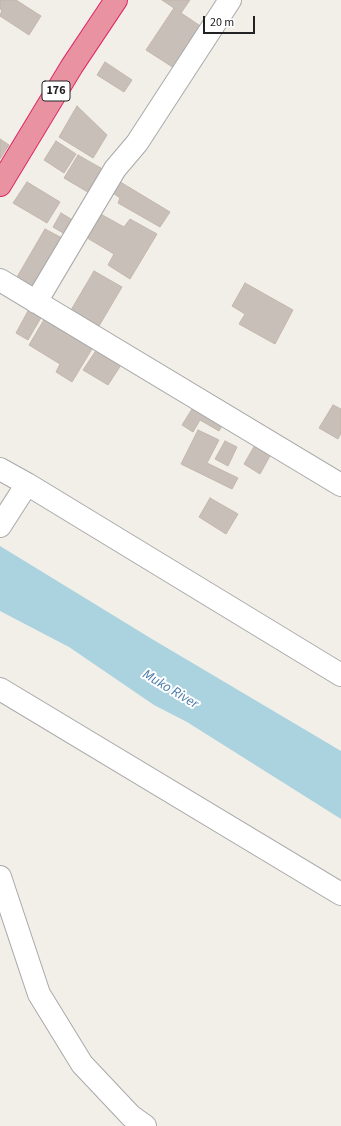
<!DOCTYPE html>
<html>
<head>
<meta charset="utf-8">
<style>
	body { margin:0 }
	#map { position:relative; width:341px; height:1126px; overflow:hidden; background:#f2efe9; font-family:"Source Sans 3",sans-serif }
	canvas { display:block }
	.scale { position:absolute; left:203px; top:16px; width:52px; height:18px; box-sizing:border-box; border:2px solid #222; border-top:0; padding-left:5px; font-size:12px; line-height:14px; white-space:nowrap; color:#222; -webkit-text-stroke:3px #fff; paint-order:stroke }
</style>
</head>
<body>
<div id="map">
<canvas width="341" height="1126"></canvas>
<div class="scale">20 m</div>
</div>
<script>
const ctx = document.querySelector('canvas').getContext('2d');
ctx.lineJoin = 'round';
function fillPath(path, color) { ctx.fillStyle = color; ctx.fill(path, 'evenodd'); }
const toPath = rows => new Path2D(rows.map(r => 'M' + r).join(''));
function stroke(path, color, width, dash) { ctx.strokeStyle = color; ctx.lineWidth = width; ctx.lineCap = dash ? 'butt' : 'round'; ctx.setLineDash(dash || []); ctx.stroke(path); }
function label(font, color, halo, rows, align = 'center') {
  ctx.font = font + ' "Source Sans 3",sans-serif'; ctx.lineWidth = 4; ctx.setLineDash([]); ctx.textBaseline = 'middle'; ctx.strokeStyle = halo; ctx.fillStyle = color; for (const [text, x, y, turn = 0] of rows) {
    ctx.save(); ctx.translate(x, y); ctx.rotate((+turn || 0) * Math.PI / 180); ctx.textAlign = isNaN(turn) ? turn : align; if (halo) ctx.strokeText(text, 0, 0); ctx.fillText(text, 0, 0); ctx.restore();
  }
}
fillPath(toPath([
	[0,546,152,639,341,751,341,819,187,722,154,705,69,647,0,611]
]), '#aad3df');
const building = toPath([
	[0,0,16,0,41,16,29,35,0,16,2,10,0,9,0,0],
	[162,0,190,0,181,13,202,27,174,68,146,50,174,8,162,0],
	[105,62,132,80,124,92,97,75,105,62],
	[77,106,107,135,93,158,59,137,77,106],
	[0,139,9,145,0,159,0,139],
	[56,141,76,154,64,173,44,160,56,141],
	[78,155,106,171,91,194,64,178,78,155],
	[117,180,170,212,160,227,118,203,120,198,110,191,117,180],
	[27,182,60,202,47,223,13,203,27,182],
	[97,212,124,227,130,219,157,234,130,279,108,265,114,254,84,236,97,212],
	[61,213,76,222,68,236,53,227,61,213],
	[45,229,64,239,35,288,17,277,45,229],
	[94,271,122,287,99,326,71,310,94,271],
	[245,283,293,310,275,344,239,324,245,314,232,306,245,283],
	[29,309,42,316,28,340,16,333,29,309],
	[45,318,95,344,72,382,56,372,60,364,29,345,45,318],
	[97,349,123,362,108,385,83,370,97,349],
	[333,405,341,409,341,433,338,439,319,428,333,405],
	[194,406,223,424,219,431,200,420,193,432,182,425,194,406],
	[198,430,219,440,207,463,238,478,232,489,181,464,198,430],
	[225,441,237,447,228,466,215,459,225,441],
	[255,445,271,454,260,474,244,464,255,445],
	[210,498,238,514,226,534,199,517,210,498]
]);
fillPath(building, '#c7bfb8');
stroke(building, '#c4b6ab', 1);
const minor = toPath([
	[0,280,341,485],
	[36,302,115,169,137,143,230,0],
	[0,469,27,484,341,675],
	[0,526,27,484],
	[0,689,341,894],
	[0,877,39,994,82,1064,131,1116,145,1126]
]);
const highway = toPath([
	[0,185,72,66,116,0]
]);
stroke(minor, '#a9a9a9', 24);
stroke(highway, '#dc2a67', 24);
stroke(minor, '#fff', 22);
stroke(highway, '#e892a2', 22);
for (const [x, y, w] of [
	[56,91,28]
]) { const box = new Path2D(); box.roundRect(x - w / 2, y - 10, w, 20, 3); ctx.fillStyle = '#fff'; ctx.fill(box); stroke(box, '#222', 1); }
label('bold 12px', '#222', null, [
	["176",56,91]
]);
label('italic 14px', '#4a7aab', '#fff', [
	["Muko River",170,690,31]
]);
</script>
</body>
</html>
